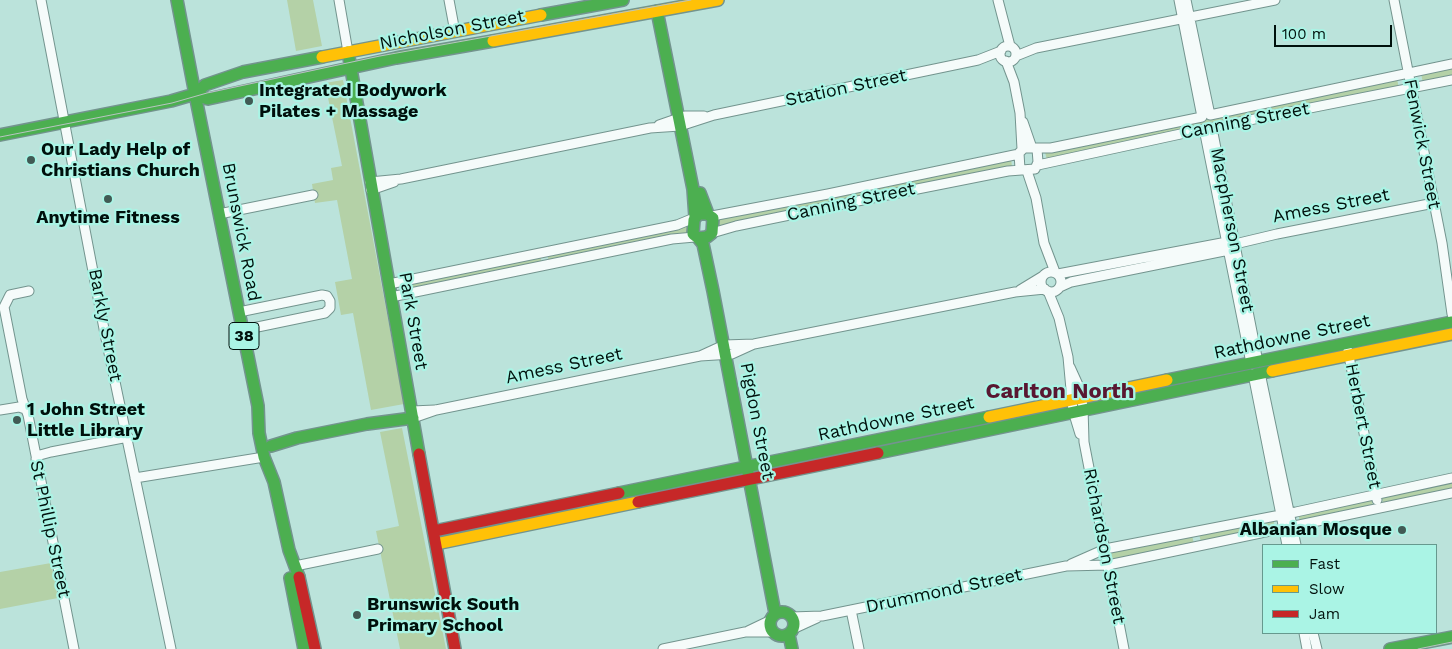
<!DOCTYPE html>
<html>
<head>
<meta charset="utf-8">
<style>
	body { margin:0 }
	#map { position:relative; width:1452px; height:649px; overflow:hidden; background:#bbe3db; font-family:"Work Sans",sans-serif }
	canvas { display:block }
	.legend { position:absolute; left:1262px; top:544px; width:175px; height:90px; box-sizing:border-box; background:#aaf4e5; border:1px solid #66998e; margin:0; padding:6px 9px; list-style:none; font-size:15px; color:#00100c }
	.legend li { display:flex; align-items:center; gap:10px; height:25px }
	.legend b { width:25px; border:1px solid #66998e }
	.scale { position:absolute; left:1274px; top:25px; width:118px; height:22px; box-sizing:border-box; border:2px solid #00100c; border-top:0; padding-left:6px; font-size:15px; line-height:18px; white-space:nowrap; color:#00100c; -webkit-text-stroke:4px #aaf4e5; paint-order:stroke }
</style>
</head>
<body>
<div id="map">
<canvas width="1452" height="649"></canvas>
<ul class="legend">
<li><b style="height:6px;background:#4caf50"></b>Fast</li>
<li><b style="height:6px;background:#ffc107"></b>Slow</li>
<li><b style="height:6px;background:#c62828"></b>Jam</li>
</ul>
<div class="scale">100 m</div>
</div>
<script>
const ctx = document.querySelector('canvas').getContext('2d');
ctx.lineJoin = 'round';
function fillPath(path, color) { ctx.fillStyle = color; ctx.fill(path, 'evenodd'); }
const toPath = rows => new Path2D(rows.map(r => 'M' + r).join(''));
function stroke(path, color, width, dash) { ctx.strokeStyle = color; ctx.lineWidth = width; ctx.lineCap = dash ? 'butt' : 'round'; ctx.setLineDash(dash || []); ctx.stroke(path); }
function label(font, color, halo, rows, align = 'center') {
  ctx.font = font + ' "Work Sans",sans-serif'; ctx.lineWidth = 4.5; ctx.setLineDash([]); ctx.textBaseline = 'middle'; ctx.strokeStyle = halo; ctx.fillStyle = color; for (const [text, x, y, turn = 0] of rows) {
    ctx.save(); ctx.translate(x, y); ctx.rotate((+turn || 0) * Math.PI / 180); ctx.textAlign = isNaN(turn) ? turn : align; if (halo) ctx.strokeText(text, 0, 0); ctx.fillText(text, 0, 0); ctx.restore();
  }
}
fillPath(toPath([
	[287,0,313,0,322,46,296,51],
	[1452,68,1452,77,1423,83,1421,74],
	[1397,79,1399,88,1047,160,1045,152,1203,119,1202,107,1208,117],
	[343,80,404,404,371,410,353,313,341,315,335,282,352,279,337,200,315,203,312,184,333,180,331,168,342,166,325,83],
	[1011,158,1012,167,880,194,878,185],
	[871,187,873,195,717,227,717,218],
	[688,224,689,233,549,262,547,254],
	[540,255,542,264,403,292,401,284],
	[402,428,446,649,400,649,376,531,399,526,380,432],
	[1452,481,1452,490,1383,505,1382,496],
	[1372,498,1373,507,1300,522,1298,513],
	[1273,518,1275,527,1201,542,1199,534],
	[1192,535,1194,544,1112,560,1111,552],
	[51,563,58,598,0,609,0,572]
]), '#b4d1a7');
const street = toPath([
	[41,0,105,334,171,649],
	[339,0,348,52],
	[449,0,455,32],
	[998,0,1010,46],
	[1186,0,1210,115,1452,64],
	[1394,0,1442,243,1452,314],
	'1000 54a8 8 0 1 1 16 0a8 8 0 1 1-16 0Z',
	[1016,56,1036,48,1275,0],
	[1006,61,1014,82,1020,113,1022,149],
	[1023,122,1032,148],
	[659,125,685,116,704,116],
	[1212,128,1258,362],
	[1204,129,1251,363],
	[1038,165,1199,130,1452,80],
	[1020,169,1019,153,1024,148,1051,148,1202,117,1179,0],
	[1027,171,1036,198,1044,243,1055,272],
	[370,182,401,179,650,128,680,126,714,115,978,60,1001,51],
	[371,190,394,182],
	[219,214,313,195],
	[712,216,828,194,1019,154],
	[712,233,736,226,877,197,1008,171,1035,169,1038,162,1037,149],
	'1041 282a10 10 0 1 1 20 0a10 10 0 1 1-20 0Z',
	[1058,274,1227,242,1232,243],
	[389,284,677,225,694,218],
	[1060,287,1071,282,1229,250,1235,244,1277,234,1434,203],
	[1020,290,1043,276],
	[1048,291,1059,318,1068,357,1073,411,1080,434],
	[391,297,672,239,695,237],
	[4,307,22,399,28,415,74,649],
	[4,307,10,295,29,291],
	[239,312,322,295,327,296,330,301,330,308,325,313,243,330],
	[1348,351,1377,500],
	[700,356,724,345,754,344,1015,292,1045,289],
	[1070,367,1080,389,1083,407,1084,442,1124,649],
	[1260,373,1296,545],
	[1253,374,1287,545],
	[0,410,19,407,25,409],
	[412,411,435,410],
	[413,418,436,410,700,356,732,354,754,344],
	[36,459,40,455,51,452,128,437],
	[135,478,264,457],
	[1071,564,1105,549,1296,512,1452,478],
	[295,566,378,549],
	[851,610,859,649],
	[791,617,822,616,1066,566,1108,565,1452,493],
	[793,629,817,618],
	[748,631,771,620],
	[1304,633,1307,649],
	[1313,633,1317,649],
	[663,649,745,632,774,632]
]);
const fast = toPath([
	[177,0,195,94],
	[657,11,693,189,695,217],
	[541,15,623,0],
	[348,52,419,454],
	[195,94,258,406,259,433,264,457,274,482,289,550,299,577],
	[195,94,208,99,396,58,493,41],
	[0,135,171,101,195,94,205,85,243,72,322,57],
	[700,193,708,214],
	[698,214,707,214,713,218,712,233,707,237,698,238,693,234,694,220,698,214],
	[698,238,703,244,713,291,775,613],
	[1167,380,1452,322],
	[271,446,297,438,367,424,413,418],
	[878,453,1272,371],
	[619,493,989,417],
	[290,578,304,649],
	'770 624a12 12 0 1 1 24 0a12 12 0 1 1-24 0Z',
	[789,635,792,649],
	[1390,649,1452,637]
]);
const slow = toPath([
	[493,41,718,0],
	[322,57,541,15],
	[1272,371,1452,334],
	[989,417,1167,380],
	[436,544,638,502]
]);
const jam = toPath([
	[419,454,455,649],
	[638,502,878,453],
	[434,531,619,493],
	[299,577,315,649]
]);
stroke(street, '#73948e', 11);
stroke(fast, '#73948e', 14);
stroke(slow, '#73948e', 14);
stroke(jam, '#73948e', 14);
stroke(street, '#f5fbfa', 9);
stroke(fast, '#4caf50', 11);
stroke(slow, '#ffc107', 11);
stroke(jam, '#c62828', 11);
stroke(toPath([
	[0,137,172,103,207,93,380,56,691,0],
	[1418,649,1452,642]
]), '#b9c4c2', 1);
for (const [x, y, r, color] of [
	[249,101,5,"#415a54"],
	[31,160,5,"#415a54"],
	[108,199,5,"#415a54"],
	[17,420,5,"#415a54"],
	[1402,530,5,"#415a54"],
	[357,615,5,"#415a54"]
]) { const dot = new Path2D(); dot.arc(x, y, r, 0, 2 * Math.PI); ctx.fillStyle = color; ctx.fill(dot); stroke(dot, '#aaf4e5', 2); }
for (const [x, y, w] of [
	[244,336,30]
]) { const box = new Path2D(); box.roundRect(x - w / 2, y - 13.5, w, 27, 4); ctx.fillStyle = '#aaf4e5'; ctx.fill(box); stroke(box, '#00100c', 1); }
label('bold 16px', '#00100c', null, [
	["38",244,336]
]);
label('18px', '#00100c', '#aaf4e5', [
	["Nicholson Street",452,30,-11],
	["Station Street",846,88,-12],
	["Canning Street",1245,121,-11],
	["Fenwick Street",1422,144,79],
	["Canning Street",851,202,-12],
	["Amess Street",1331,206,-11],
	["Macpherson Street",1232,230,79],
	["Brunswick Road",241,232,79],
	["Park Street",413,321,80],
	["Barkly Street",105,325,79],
	["Rathdowne Street",1292,337,-12],
	["Amess Street",564,366,-12],
	["Rathdowne Street",896,419,-12],
	["Pigdon Street",757,421,79],
	["Herbert Street",1363,426,79],
	["St Phillip Street",50,529,78],
	["Richardson Street",1104,546,79],
	["Drummond Street",944,591,-12]
]);
label('bold 18px', '#00100c', '#aaf4e5', [
	["Integrated Bodywork",259,91],
	["Pilates + Massage",259,112],
	["Our Lady Help of",41,150],
	["Christians Church",41,171],
	["Anytime Fitness",108,218,"center"],
	["1 John Street",27,410],
	["Little Library",27,431],
	["Albanian Mosque",1392,530,"right"],
	["Brunswick South",367,605],
	["Primary School",367,626]
], 'left');
label('bold 22px', '#591731', '#aaf4e5', [
	["Carlton North",1060,392]
]);
</script>
</body>
</html>
